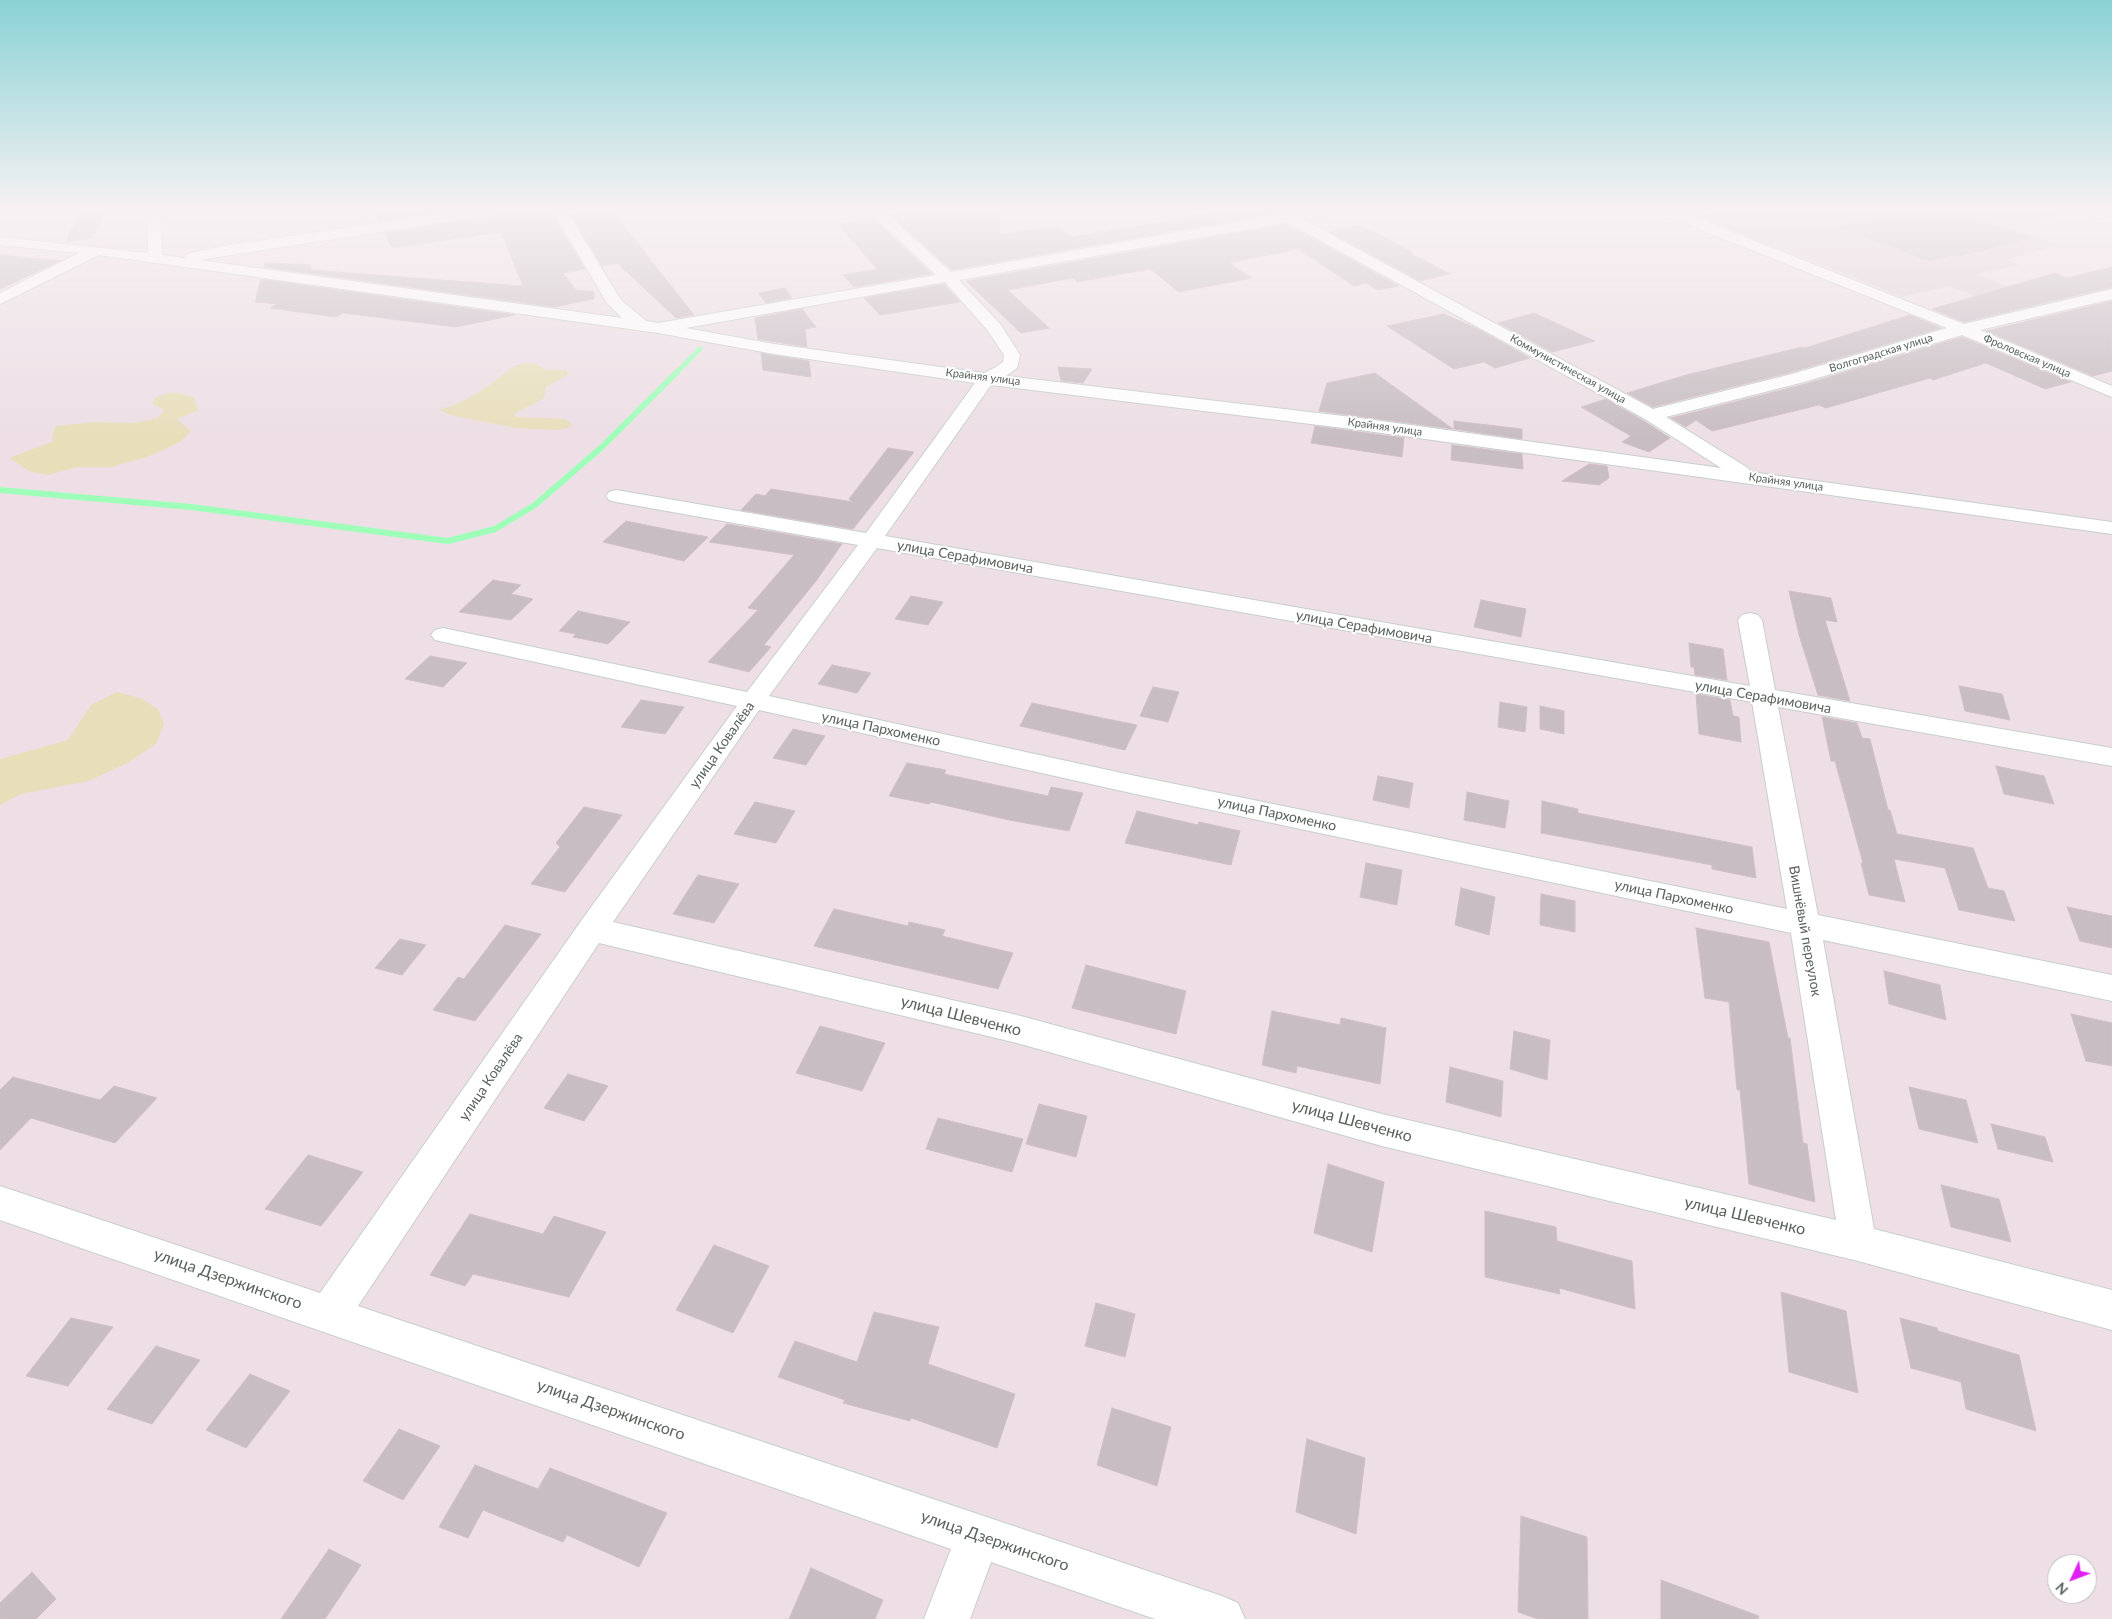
<!DOCTYPE html>
<html>
<head>
<meta charset="utf-8">
<style>
	body { margin:0 }
	#map { position:relative; width:2112px; height:1619px; overflow:hidden; background:#eddfe5; font-family:Lato,sans-serif }
	canvas { display:block }
	.north { position:absolute; left:2047px; top:1554px; width:50px; height:50px; box-sizing:border-box; background:#fff; border:1px solid #bcc0be; border-radius:50%; rotate:227deg; font-size:14px; font-weight:700; line-height:20px; text-align:center; color:#58625c }
	.north::after { content:''; display:block; margin:auto; width:18px; height:22px; background:#e01ff3; clip-path:polygon(50% 0,100% 100%,50% 72%,0 100%) }
</style>
</head>
<body>
<div id="map">
<canvas width="2112" height="1619"></canvas>
<div class="north">N</div>
</div>
<script>
const ctx = document.querySelector('canvas').getContext('2d');
ctx.lineJoin = 'round';
function fillPath(path, color) { ctx.fillStyle = color; ctx.fill(path, 'evenodd'); }
const toPath = rows => new Path2D(rows.map(r => 'M' + r).join(''));
function stroke(path, color, width, dash) { ctx.strokeStyle = color; ctx.lineWidth = width; ctx.lineCap = dash ? 'butt' : 'round'; ctx.setLineDash(dash || []); ctx.stroke(path); }
function label(font, color, halo, rows, align = 'center') {
  ctx.font = font + ' Lato,sans-serif'; ctx.lineWidth = 4; ctx.setLineDash([]); ctx.textBaseline = 'middle'; ctx.strokeStyle = halo; ctx.fillStyle = color; for (const [text, x, y, turn = 0] of rows) {
    ctx.save(); ctx.translate(x, y); ctx.rotate((+turn || 0) * Math.PI / 180); ctx.textAlign = isNaN(turn) ? turn : align; if (halo) ctx.strokeText(text, 0, 0); ctx.fillText(text, 0, 0); ctx.restore();
  }
}
fillPath(toPath([
	[1722,210,2060,210,2067,213,2013,228,2058,245,2007,260,2021,265,1977,274,2036,298,2004,307,1949,286,1902,297,1697,216]
]), '#dfd0d6');
fillPath(toPath([
	[522,363,534,363,547,370,566,370,569,374,546,387,544,398,514,414,516,417,566,419,573,426,559,430,517,428,449,415,440,410,459,403,481,391,512,368],
	[169,393,180,393,194,398,198,410,177,419,191,431,180,442,147,457,111,467,77,467,48,475,31,472,9,458,52,442,53,432,56,426,94,422,135,423,158,418,164,410,153,404,154,398],
	[117,692,140,698,158,709,164,724,156,744,129,762,89,781,21,794,0,805,0,759,68,740,91,705]
]), '#e7dfba');
stroke(toPath([
	[675,374,700,349]
]), '#9dffb8', 5);
stroke(toPath([
	[0,490,191,507,448,541,495,529,535,505,603,446,676,373]
]), '#9dffb8', 6);
const building = toPath([
	[81,210,105,210,93,238,66,242,81,210],
	[373,210,448,210,379,221,373,210],
	[503,210,550,210,551,218,554,218,585,269,563,273,576,290,594,292,594,299,554,307,264,267,265,263,311,265,311,270,523,286,501,232,392,248,385,233,495,216,503,210],
	[594,210,610,210,640,245,639,245,694,315,676,318,617,263,602,266,571,215,594,210],
	[916,210,998,210,1000,235,1057,226,1072,237,1229,210,1278,210,1276,213,952,270,890,215,916,210],
	[1908,210,1950,210,2030,238,1956,257,1952,255,1929,261,1838,227,1908,210],
	[873,218,932,274,854,287,843,275,877,269,838,224,873,218],
	[1287,224,1399,286,1378,290,1366,283,1354,286,1298,249,1229,263,1252,278,1179,292,1150,269,1077,282,1073,278,1008,290,1049,328,1021,333,966,281,1287,224],
	[1360,225,1413,252,1410,253,1450,274,1420,281,1329,232,1360,225],
	[0,255,60,261,0,289,0,255],
	[2112,267,2112,287,1964,322,1932,309,2055,273,2067,278,2112,267],
	[261,279,515,315,456,327,343,313,336,317,270,308,278,304,255,302,261,279],
	[944,284,960,302,880,315,864,298,944,284],
	[785,288,792,298,766,303,758,293,785,288],
	[2112,301,2112,371,2093,376,1986,331,2112,301],
	[802,309,816,327,805,329,807,347,758,339,755,318,802,309],
	[1534,313,1595,341,1552,352,1498,323,1534,313],
	[1444,314,1478,329,1530,358,1495,368,1484,362,1454,369,1387,326,1444,314],
	[1910,315,1941,328,1792,372,1653,407,1627,393,1686,375,1802,347,1805,348,1910,315],
	[1962,337,2071,382,2045,389,1986,363,1933,380,1930,378,1826,408,1819,405,1712,431,1696,420,1686,427,1671,418,1805,384,1962,337],
	[761,353,809,361,811,377,763,370,761,353],
	[1058,367,1092,369,1083,383,1061,381,1058,367],
	[1375,373,1453,429,1319,411,1327,383,1375,373],
	[1606,399,1644,421,1670,438,1649,452,1622,442,1631,436,1581,407,1606,399],
	[1454,421,1522,429,1522,439,1454,429,1454,421],
	[1315,426,1404,438,1402,457,1311,443,1315,426],
	[1452,445,1522,454,1523,469,1451,460,1452,445],
	[888,448,914,452,853,529,741,510,756,494,765,496,771,489,853,502,849,499,888,448],
	[1589,464,1607,466,1609,478,1599,485,1562,481,1589,464],
	[626,521,675,531,708,537,684,561,603,542,626,521],
	[727,524,842,544,816,581,764,645,771,647,749,672,708,662,758,610,748,608,794,555,709,542,727,524],
	[493,580,521,585,511,594,533,599,511,620,459,612,493,580],
	[1789,591,1831,598,1837,622,1825,620,1850,701,1818,695,1799,635,1789,591],
	[911,596,943,602,928,625,895,619,911,596],
	[1481,600,1526,609,1521,637,1474,627,1481,600],
	[578,611,630,622,608,644,573,637,576,634,559,631,578,611],
	[1689,643,1723,649,1727,680,1695,675,1694,667,1691,667,1689,643],
	[430,656,467,663,443,687,405,679,430,656],
	[832,665,871,673,857,693,818,684,832,665],
	[1959,686,2002,694,2010,720,1965,711,1959,686],
	[1153,687,1179,692,1168,722,1140,716,1153,687],
	[1696,694,1730,700,1733,716,1739,717,1741,742,1699,734,1696,694],
	[641,700,684,707,665,734,621,727,641,700],
	[1500,702,1527,707,1525,732,1498,727,1500,702],
	[1032,703,1102,718,1137,725,1125,750,1020,726,1032,703],
	[1540,706,1564,711,1564,734,1540,729,1540,706],
	[1822,717,1857,723,1862,738,1870,739,1888,810,1890,810,1897,834,1973,848,1988,888,2004,891,2015,921,1959,910,1945,868,1894,859,1905,902,1869,895,1861,863,1863,863,1835,761,1831,761,1822,717],
	[793,729,825,736,806,765,773,758,793,729],
	[907,763,946,770,944,774,1048,796,1051,787,1083,793,1069,831,1009,820,931,802,929,804,889,796,907,763],
	[1996,766,2044,776,2054,804,2004,794,1996,766],
	[1378,776,1413,783,1409,808,1373,800,1378,776],
	[1467,792,1509,801,1505,828,1464,820,1467,792],
	[1542,801,1578,809,1578,813,1752,847,1756,878,1712,869,1712,865,1541,833,1542,801],
	[755,802,795,811,776,843,734,834,755,802],
	[584,807,622,815,565,892,531,884,560,847,556,843,584,807],
	[1137,811,1198,825,1199,822,1240,831,1231,865,1125,843,1137,811],
	[1366,863,1402,870,1397,905,1360,897,1366,863],
	[698,875,739,884,714,923,673,914,698,875],
	[1461,888,1495,897,1489,935,1455,925,1461,888],
	[1541,894,1575,901,1575,932,1540,925,1541,894],
	[2067,907,2112,916,2112,948,2080,941,2067,907],
	[834,909,908,926,909,922,945,930,942,936,1013,953,998,989,814,946,834,909],
	[505,925,541,934,475,1021,433,1010,458,977,464,979,505,925],
	[1696,928,1769,942,1788,1038,1790,1038,1803,1143,1807,1144,1815,1202,1749,1184,1740,1090,1737,1090,1729,1002,1705,998,1696,928],
	[400,939,426,945,402,975,375,968,400,939],
	[1086,965,1186,991,1176,1034,1072,1008,1086,965],
	[1884,971,1940,985,1946,1020,1889,1004,1884,971],
	[1272,1011,1340,1025,1341,1018,1386,1028,1380,1084,1297,1066,1296,1073,1262,1065,1272,1011],
	[2071,1014,2112,1023,2112,1066,2086,1061,2071,1014],
	[820,1026,885,1043,862,1091,796,1073,820,1026],
	[1514,1031,1550,1040,1547,1080,1510,1069,1514,1031],
	[1450,1067,1503,1081,1501,1117,1446,1102,1450,1067],
	[568,1074,608,1086,584,1121,544,1108,568,1074],
	[13,1077,100,1100,114,1086,157,1098,115,1143,31,1118,0,1150,0,1090,13,1077],
	[1909,1087,1966,1100,1978,1143,1919,1129,1909,1087],
	[1039,1104,1087,1116,1076,1157,1026,1144,1039,1104],
	[938,1118,1023,1139,1012,1172,926,1149,938,1118],
	[1991,1124,2045,1137,2053,1162,1998,1149,1991,1124],
	[308,1155,363,1172,321,1226,265,1209,308,1155],
	[1328,1164,1384,1182,1372,1252,1314,1233,1328,1164],
	[1941,1185,1999,1199,2011,1242,1951,1227,1941,1185],
	[1485,1211,1556,1227,1557,1241,1632,1261,1635,1309,1559,1288,1560,1294,1485,1277,1485,1211],
	[470,1214,543,1234,554,1216,606,1232,569,1297,473,1274,465,1286,430,1275,470,1214],
	[714,1245,769,1266,733,1333,676,1310,714,1245],
	[1781,1292,1846,1311,1858,1393,1789,1372,1781,1292],
	[1096,1303,1135,1314,1125,1357,1085,1346,1096,1303],
	[874,1312,939,1327,928,1364,1015,1394,997,1448,911,1418,910,1421,843,1403,845,1400,778,1377,795,1341,857,1362,874,1312],
	[71,1318,113,1327,68,1386,26,1376,71,1318],
	[1900,1318,1937,1328,1938,1331,2019,1355,2036,1431,1966,1409,1961,1382,1911,1368,1900,1318],
	[156,1346,200,1360,152,1424,107,1409,156,1346],
	[250,1374,290,1391,246,1448,206,1430,250,1374],
	[1112,1408,1171,1427,1157,1486,1097,1465,1112,1408],
	[399,1429,440,1446,403,1500,363,1481,399,1429],
	[1307,1439,1365,1458,1356,1534,1296,1512,1307,1439],
	[475,1465,538,1489,550,1468,667,1513,639,1567,567,1535,563,1542,483,1510,468,1538,439,1527,475,1465],
	[1521,1516,1587,1537,1588,1619,1538,1619,1518,1612,1521,1516],
	[329,1549,361,1565,325,1619,281,1619,329,1549],
	[811,1568,883,1600,875,1619,789,1619,811,1568],
	[32,1572,56,1599,36,1619,0,1619,0,1603,32,1572],
	[1661,1580,1759,1616,1758,1619,1661,1619,1661,1580]
]);
fillPath(building, '#c7bdc2');
stroke(building, '#d2bec7', 1);
const minor = toPath([
	[147,210,161,210,162,255,184,258,186,254,224,246,464,210,501,210,495,214,199,260,622,318,607,303,552,210,566,210,621,300,646,321,658,323,936,275,867,210,882,210,951,272,1277,215,1279,212,1284,211,1291,213,1306,210,1338,210,1332,214,1302,219,1653,409,1792,374,1947,328,1659,213,1658,210,1677,210,1964,324,2112,289,2112,299,1980,330,2112,386,2112,397,1962,335,1804,382,1666,417,1748,468,1751,472,2112,522,2112,534,1360,430,991,385,885,536,1750,686,1738,620,1742,615,1750,613,1758,615,1762,620,1775,690,2112,748,2112,766,1778,707,1818,915,2112,975,2112,1001,1823,940,1874,1229,2112,1290,2112,1330,1858,1261,1382,1146,1017,1043,599,943,358,1306,1222,1596,1238,1603,1245,1619,1155,1619,991,1562,970,1619,924,1619,951,1549,0,1220,0,1186,320,1293,581,921,737,706,435,640,431,635,435,630,443,628,747,692,858,545,616,502,609,500,606,496,609,492,616,490,866,533,975,383,774,354,658,333,99,255,0,304,0,293,79,253,0,245,0,237,148,253,147,210],
	[1287,222,1645,419,1721,468,1360,418,1006,376,1017,368,1020,355,1001,325,959,280,1287,222],
	[945,282,988,331,1004,355,1003,362,996,367,984,373,774,344,686,328,945,282],
	[877,548,1752,702,1787,909,1131,775,769,696,877,548],
	[759,710,1131,793,1791,933,1836,1220,1382,1114,1017,1015,613,922,759,710],
	[2083,210,2104,210,2112,213,2112,222,2084,213,2083,210]
]);
stroke(minor, '#c7cfcb', 2);
fillPath(minor, '#fff');
const sky = ctx.createLinearGradient(0, 0, 0, 437);
sky.addColorStop(0, '#8ad2d5');
sky.addColorStop(0.48, '#f7f1f3');
sky.addColorStop(1, '#f7f1f300');
ctx.fillStyle = sky;
ctx.fillRect(0, 0, 2112, 437);
label('11px', '#58625c', '#fff', [
	["Волгоградская улица",1881,353,-17],
	["Фроловская улица",2027,356,23],
	["Коммунистическая улица",1568,369,29],
	["Крайняя улица",983,377,7],
	["Крайняя улица",1385,427,8],
	["Крайняя улица",1786,482,8]
]);
label('14px', '#58625c', '#fff', [
	["улица Серафимовича",965,557,10],
	["улица Серафимовича",1364,627,10],
	["улица Серафимовича",1763,697,10],
	["улица Пархоменко",881,729,12],
	["улица Ковалёва",722,745,-55],
	["улица Пархоменко",1277,814,12],
	["улица Пархоменко",1674,897,12],
	["Вишнёвый переулок",1805,931,80],
	["улица Ковалёва",491,1077,-56]
]);
label('16px', '#58625c', '#fff', [
	["улица Шевченко",961,1016,14],
	["улица Шевченко",1352,1121,15],
	["улица Шевченко",1745,1216,13],
	["улица Дзержинского",228,1279,19],
	["улица Дзержинского",611,1410,19],
	["улица Дзержинского",995,1541,19]
]);
</script>
</body>
</html>
